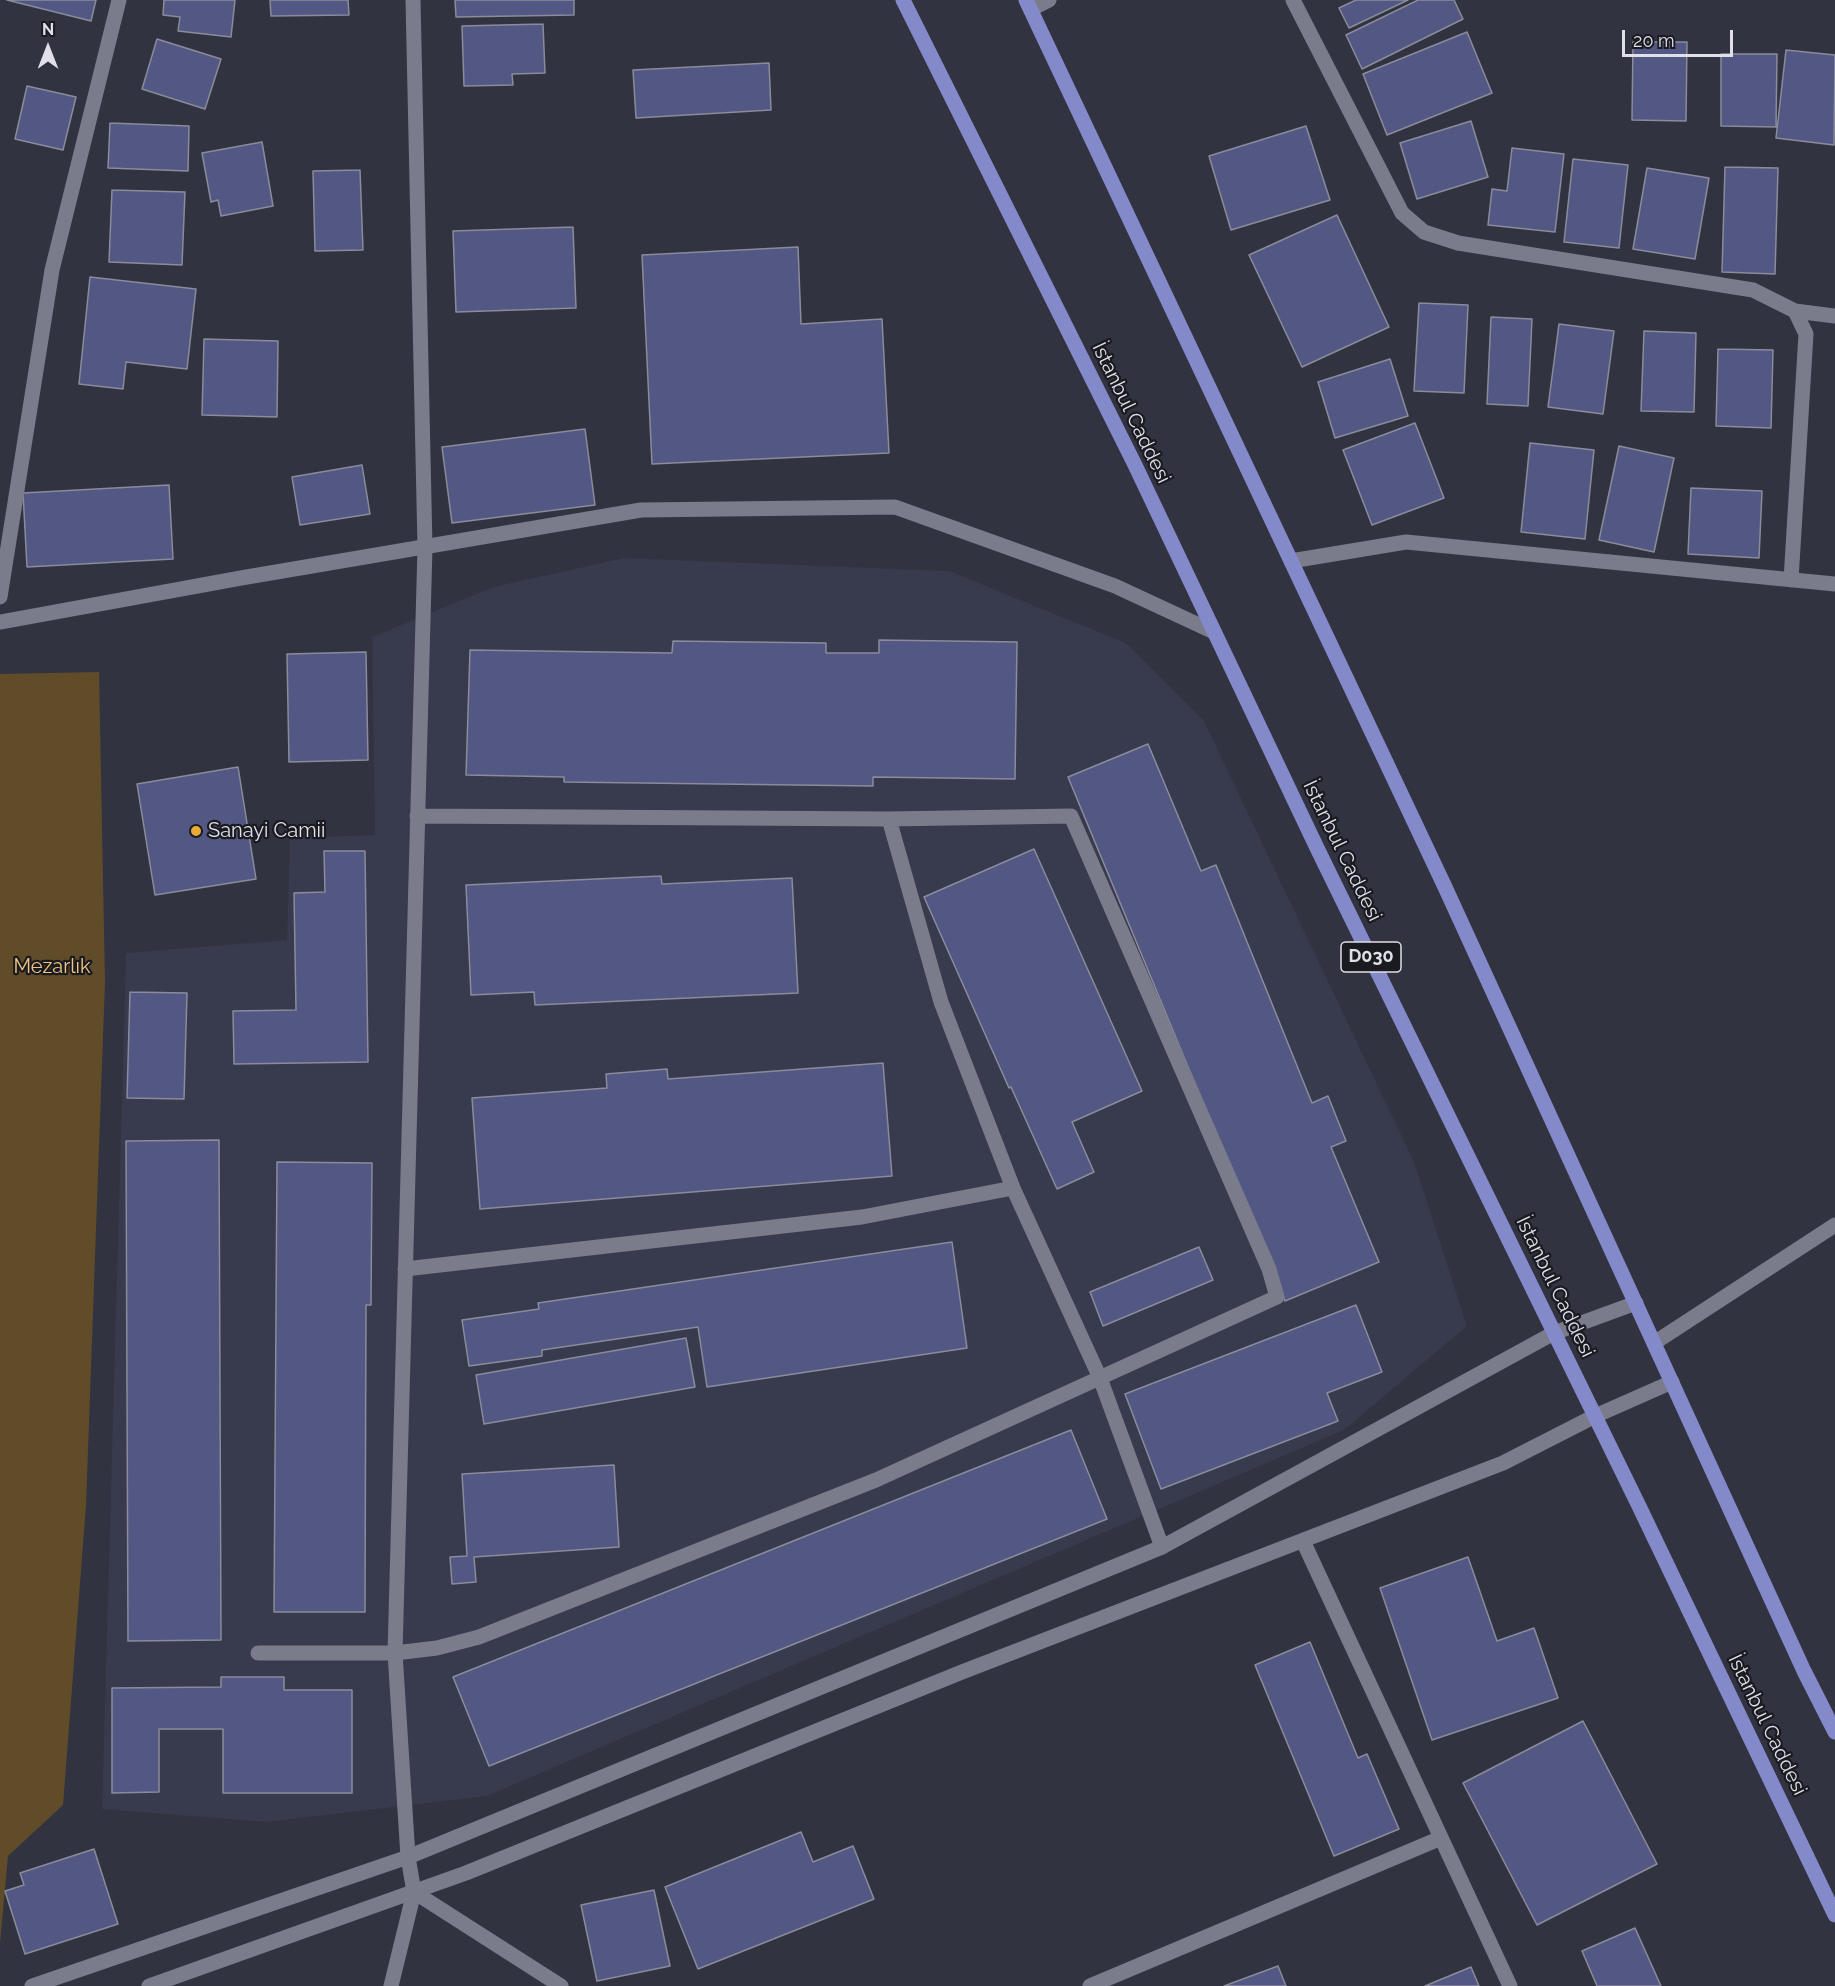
<!DOCTYPE html>
<html>
<head>
<meta charset="utf-8">
<style>
	body { margin:0 }
	#map { position:relative; width:1835px; height:1986px; overflow:hidden; background:#313340; font-family:Raleway,sans-serif }
	canvas { display:block }
	.north { position:absolute; left:18px; top:18px; width:60px; height:60px; -webkit-text-stroke:4px #1a1b21; paint-order:stroke; rotate:0deg; font-size:16px; font-weight:700; line-height:24px; text-align:center; color:#dfe0e9 }
	.north::after { content:''; display:block; margin:auto; width:21px; height:27px; background:#dfe0e9; clip-path:polygon(50% 0,100% 100%,50% 72%,0 100%) }
	.scale { position:absolute; left:1622px; top:30px; width:111px; height:27px; box-sizing:border-box; border:3px solid #dfe0e9; border-top:0; padding-left:8px; font-size:18px; line-height:21px; white-space:nowrap; color:#dfe0e9; -webkit-text-stroke:4px #1a1b21; paint-order:stroke }
</style>
</head>
<body>
<div id="map">
<canvas width="1835" height="1986"></canvas>
<div class="north">N</div>
<div class="scale">20 m</div>
</div>
<script>
const ctx = document.querySelector('canvas').getContext('2d');
ctx.lineJoin = 'round';
function fillPath(path, color) { ctx.fillStyle = color; ctx.fill(path, 'evenodd'); }
const toPath = rows => new Path2D(rows.map(r => 'M' + r).join(''));
function stroke(path, color, width, dash) { ctx.strokeStyle = color; ctx.lineWidth = width; ctx.lineCap = dash ? 'butt' : 'round'; ctx.setLineDash(dash || []); ctx.stroke(path); }
function label(font, color, halo, rows, align = 'center') {
  ctx.font = font + ' Raleway,sans-serif'; ctx.lineWidth = 4.5; ctx.setLineDash([]); ctx.textBaseline = 'middle'; ctx.strokeStyle = halo; ctx.fillStyle = color; for (const [text, x, y, turn = 0] of rows) {
    ctx.save(); ctx.translate(x, y); ctx.rotate((+turn || 0) * Math.PI / 180); ctx.textAlign = isNaN(turn) ? turn : align; if (halo) ctx.strokeText(text, 0, 0); ctx.fillText(text, 0, 0); ctx.restore();
  }
}
fillPath(toPath([
	[624,558,949,571,1126,643,1204,721,1414,1162,1467,1326,1344,1430,487,1796,266,1822,102,1809,126,953,287,940,290,838,375,835,372,637,493,587]
]), '#383a4d');
fillPath(toPath([
	[99,672,105,982,86,1505,63,1805,8,1856,0,1943,0,674]
]), '#614c2a');
const building = toPath([
	[7,0,96,0,91,21,7,0],
	[164,0,235,0,231,37,178,31,180,17,163,15,164,0],
	[270,0,348,0,349,15,271,16,270,0],
	[455,0,574,0,574,15,456,17,455,0],
	[1356,0,1408,0,1349,28,1339,8,1356,0],
	[1418,0,1454,0,1463,19,1362,69,1346,35,1418,0],
	[543,24,545,73,512,74,513,85,464,86,462,26,543,24],
	[1467,32,1492,93,1387,135,1363,74,1467,32],
	[157,39,221,59,205,109,142,89,157,39],
	[1633,42,1687,42,1686,121,1632,120,1633,42],
	[1786,50,1835,55,1834,145,1776,138,1786,50],
	[1721,54,1777,54,1776,127,1721,126,1721,54],
	[769,63,771,110,636,118,633,70,769,63],
	[27,86,76,97,63,150,15,139,27,86],
	[1471,121,1488,177,1417,199,1400,143,1471,121],
	[110,123,189,126,188,171,108,168,110,123],
	[1306,126,1330,200,1231,230,1209,156,1306,126],
	[262,142,273,206,221,216,218,200,211,202,202,153,262,142],
	[1512,148,1564,154,1555,232,1488,225,1492,189,1507,191,1512,148],
	[1573,159,1628,165,1619,248,1564,242,1573,159],
	[1725,167,1778,168,1775,274,1722,272,1725,167],
	[1647,168,1709,178,1695,259,1633,249,1647,168],
	[360,170,363,250,315,251,313,171,360,170],
	[112,190,185,192,182,265,109,262,112,190],
	[1337,215,1389,327,1302,367,1249,255,1337,215],
	[573,227,576,308,456,312,453,231,573,227],
	[798,247,801,324,882,319,889,453,652,464,642,255,798,247],
	[90,277,196,289,187,369,126,362,123,389,79,384,90,277],
	[1419,303,1468,305,1464,393,1414,391,1419,303],
	[1491,317,1532,319,1528,406,1487,404,1491,317],
	[1559,324,1614,331,1603,414,1548,407,1559,324],
	[1644,331,1696,333,1694,412,1641,411,1644,331],
	[204,339,278,341,277,417,202,415,204,339],
	[1718,349,1773,350,1771,428,1716,426,1718,349],
	[1390,359,1408,416,1335,438,1318,382,1390,359],
	[1415,423,1444,498,1372,525,1343,450,1415,423],
	[585,429,595,505,452,523,442,447,585,429],
	[1530,443,1594,450,1585,539,1521,532,1530,443],
	[1619,446,1674,458,1654,552,1599,540,1619,446],
	[362,465,370,514,300,525,292,477,362,465],
	[169,485,173,559,27,567,23,493,169,485],
	[1691,488,1762,491,1759,558,1688,554,1691,488],
	[879,640,1017,642,1015,779,873,777,873,786,564,782,564,777,466,775,470,650,672,653,673,641,826,643,826,653,879,653,879,640],
	[366,652,368,760,289,762,287,654,366,652],
	[1148,744,1201,871,1216,865,1312,1103,1328,1096,1346,1141,1331,1147,1379,1262,1285,1301,1068,777,1148,744],
	[238,767,256,879,155,895,137,784,238,767],
	[1034,849,1142,1091,1072,1122,1094,1172,1057,1189,1011,1087,1009,1088,924,897,1034,849],
	[324,851,365,851,368,1062,234,1064,233,1011,296,1010,294,893,325,892,324,851],
	[661,876,662,884,792,878,798,993,535,1005,534,992,471,995,466,885,661,876],
	[130,992,187,993,184,1099,127,1098,130,992],
	[883,1063,892,1176,480,1209,472,1098,607,1088,606,1074,667,1069,668,1079,883,1063],
	[219,1140,221,1640,128,1641,126,1141,219,1140],
	[277,1162,372,1163,371,1305,366,1305,365,1612,274,1612,277,1162],
	[952,1242,967,1348,707,1387,698,1327,542,1350,542,1356,469,1366,462,1320,539,1309,538,1303,952,1242],
	[1199,1247,1213,1280,1103,1326,1090,1292,1199,1247],
	[1356,1305,1382,1372,1327,1393,1338,1421,1161,1489,1125,1394,1356,1305],
	[686,1338,695,1387,484,1424,476,1375,686,1338],
	[1071,1430,1107,1519,489,1766,453,1677,1071,1430],
	[614,1465,619,1547,474,1557,476,1582,452,1584,450,1557,467,1556,462,1474,614,1465],
	[1468,1557,1497,1641,1534,1628,1558,1698,1432,1740,1380,1588,1468,1557],
	[1310,1642,1358,1758,1367,1754,1399,1829,1334,1856,1255,1665,1310,1642],
	[221,1677,284,1677,284,1690,352,1690,352,1793,223,1793,223,1729,159,1729,159,1792,112,1793,112,1688,221,1687,221,1677],
	[1583,1721,1657,1864,1537,1925,1463,1783,1583,1721],
	[801,1832,813,1862,853,1846,874,1899,698,1969,665,1887,801,1832],
	[94,1849,118,1924,25,1954,5,1891,24,1885,20,1873,94,1849],
	[654,1890,670,1966,597,1981,581,1905,654,1890],
	[1635,1928,1661,1986,1597,1986,1582,1951,1635,1928],
	[1278,1966,1286,1986,1224,1986,1278,1966],
	[1471,1967,1479,1986,1425,1986,1471,1967]
]);
fillPath(building, '#535783');
stroke(building, '#8a8c9b', 1.5);
stroke(toPath([
	[413,0,425,547,395,1653,408,1857,414,1892,561,1986],
	[1293,0,1402,213,1424,232,1458,243,1753,290,1795,311,1806,334,1791,580],
	[1031,9,1049,0],
	[1795,311,1835,316],
	[1291,561,1406,542,1835,584],
	[0,597,52,270,119,0],
	[889,819,941,1002,1013,1188,1100,1378,1162,1547],
	[405,1269,862,1217,1013,1188],
	[1303,1541,1510,1986],
	[258,1653,395,1653,437,1648,479,1637,876,1480,1277,1297,1269,1269,1071,816,889,819,417,816],
	[391,1986,414,1892],
	[1090,1986,1441,1838]
]), '#7a7c8b', 15);
stroke(toPath([
	[0,622,241,578,641,510,895,507,1115,586,1214,632],
	[1654,1343,1835,1225],
	[32,1986,408,1857,1162,1547,1554,1333,1636,1303],
	[149,1986,466,1873,962,1672,1503,1463,1595,1416,1672,1382]
]), '#7a7c8b', 15);
stroke(toPath([
	[903,0,1135,465,1317,848,1638,1504,1835,1915],
	[1026,0,1445,887,1804,1671,1835,1732]
]), '#8489ca', 15);
for (const [x, y, r, color] of [
	[196,831,6,"#eaaa38"]
]) { const dot = new Path2D(); dot.arc(x, y, r, 0, 2 * Math.PI); ctx.fillStyle = color; ctx.fill(dot); stroke(dot, '#1a1b21', 2); }
for (const [x, y, w] of [
	[1371,957,60]
]) { const box = new Path2D(); box.roundRect(x - w / 2, y - 15, w, 30, 4.5); ctx.fillStyle = '#1a1b21'; ctx.fill(box); stroke(box, '#dfe0e9', 1.5); }
label('bold 18px', '#dfe0e9', null, [
	["D030",1371,957]
]);
label('20px', '#dfe0e9', '#1a1b21', [
	["İstanbul Caddesi",1131,413,64],
	["İstanbul Caddesi",1342,851,64],
	["İstanbul Caddesi",1555,1287,64],
	["İstanbul Caddesi",1767,1725,64]
]);
label('20px', '#dfe0e9', '#1a1b21', [
	["Sanayi Camii",208,831]
], 'left');
label('20px', '#f1c47e', '#1a1b21', [
	["Mezarlık",52,967]
]);
</script>
</body>
</html>
